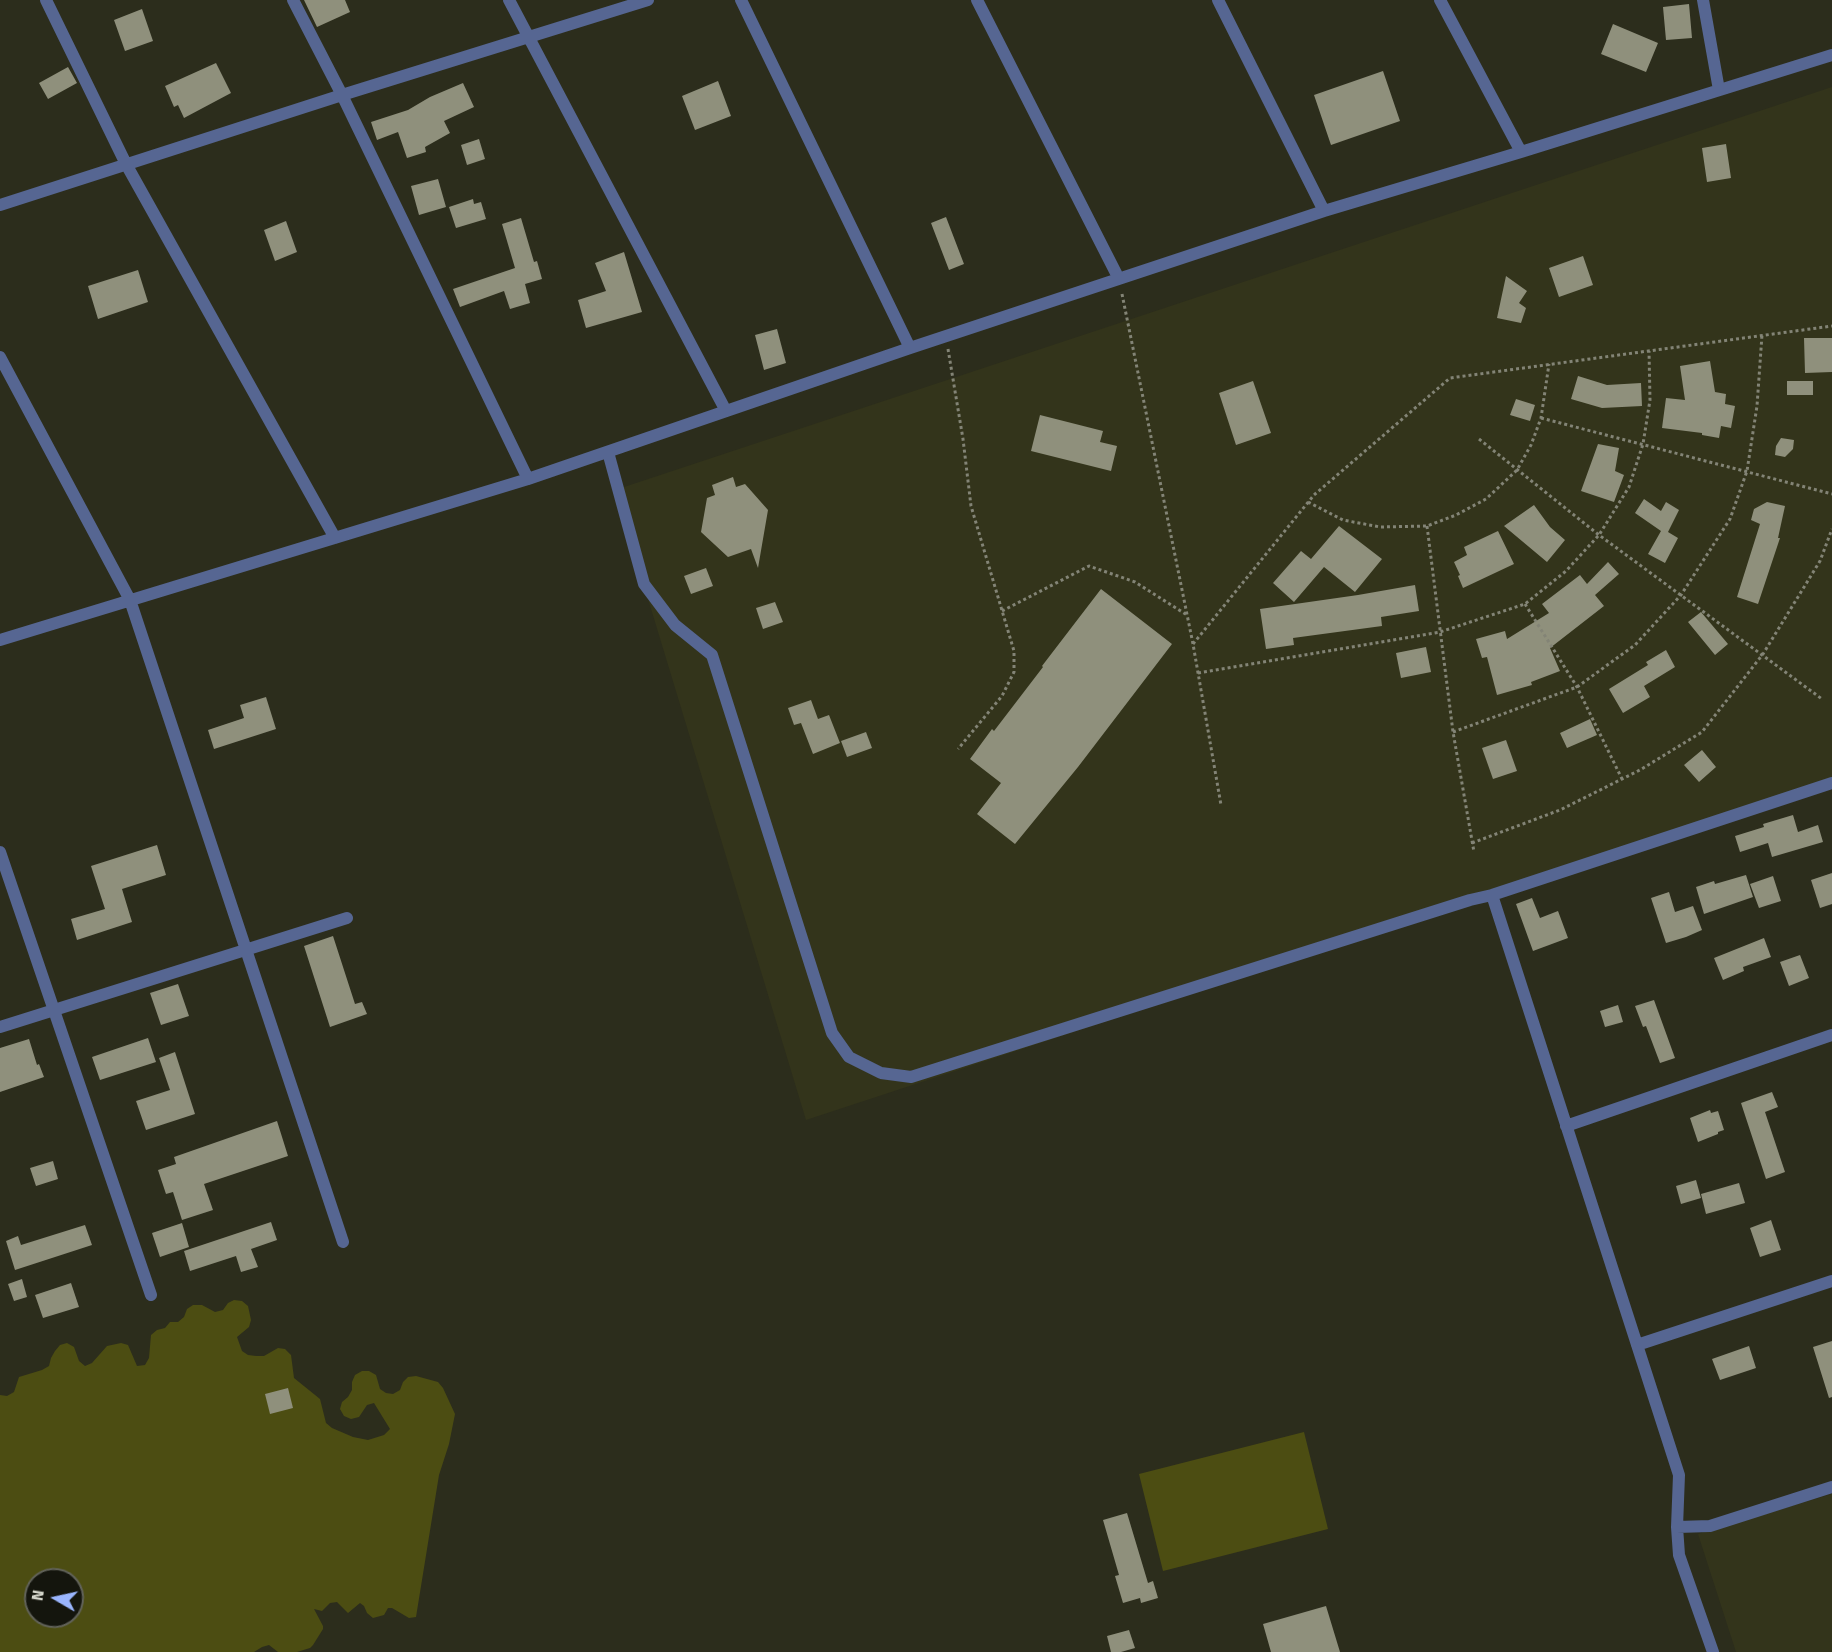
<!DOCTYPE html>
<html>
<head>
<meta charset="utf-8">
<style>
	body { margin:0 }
	#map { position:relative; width:1832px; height:1652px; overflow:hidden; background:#2c2d1c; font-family:"Fira Sans",sans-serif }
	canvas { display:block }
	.north { position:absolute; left:24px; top:1568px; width:60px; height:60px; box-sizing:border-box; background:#14150d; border:2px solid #616259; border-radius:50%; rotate:279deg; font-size:16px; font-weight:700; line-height:24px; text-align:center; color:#d5d6cb }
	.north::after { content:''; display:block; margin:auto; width:21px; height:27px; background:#9ab5fd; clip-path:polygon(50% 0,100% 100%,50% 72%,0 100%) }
</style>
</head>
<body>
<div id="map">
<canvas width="1832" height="1652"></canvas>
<div class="north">N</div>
</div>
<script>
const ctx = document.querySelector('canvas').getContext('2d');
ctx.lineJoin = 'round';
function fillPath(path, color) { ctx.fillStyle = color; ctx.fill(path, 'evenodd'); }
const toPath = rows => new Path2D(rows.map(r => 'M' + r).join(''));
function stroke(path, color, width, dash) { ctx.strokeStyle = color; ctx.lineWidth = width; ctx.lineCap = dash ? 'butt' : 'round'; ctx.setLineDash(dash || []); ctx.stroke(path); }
fillPath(toPath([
	[1832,87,1832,783,806,1120,615,490],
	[1832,1494,1832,1652,1736,1652,1698,1534]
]), '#33341b');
fillPath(toPath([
	[234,1300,242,1301,248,1306,251,1320,249,1327,237,1337,242,1351,248,1355,256,1356,264,1356,278,1348,285,1349,291,1355,294,1378,320,1399,326,1423,332,1428,353,1437,368,1440,384,1435,390,1429,374,1403,367,1405,359,1417,351,1419,344,1416,340,1409,342,1402,348,1397,352,1390,352,1382,355,1375,362,1371,369,1371,376,1375,380,1389,386,1393,393,1394,400,1390,403,1382,408,1377,416,1376,438,1382,443,1388,455,1414,449,1444,439,1475,416,1617,409,1618,392,1608,388,1608,384,1615,373,1618,367,1613,364,1606,360,1603,348,1613,337,1602,330,1603,322,1611,314,1609,323,1626,323,1629,313,1645,310,1648,297,1652,278,1652,269,1645,262,1647,254,1652,0,1652,0,1395,7,1396,14,1392,19,1377,42,1370,49,1366,51,1358,55,1351,60,1345,67,1343,74,1347,79,1361,85,1366,92,1363,107,1346,121,1343,128,1345,137,1366,145,1365,149,1358,151,1335,157,1330,165,1328,170,1322,178,1322,184,1317,187,1309,193,1305,202,1305,215,1312,223,1310,228,1303],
	[36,1580,72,1580,72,1616,36,1616],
	[1304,1432,1328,1529,1163,1571,1139,1474]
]), '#4c4d12');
fillPath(toPath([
	[304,0,345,0,350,12,317,27],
	[1689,4,1692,38,1666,40,1663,7],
	[142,9,153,41,125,51,114,20],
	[1613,24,1658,43,1646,72,1601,54],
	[216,63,231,93,184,118,178,105,174,107,165,86],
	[68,67,77,83,48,99,39,83],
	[1383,71,1400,121,1331,145,1314,95],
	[718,81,731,116,695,130,682,96],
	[463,83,474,107,444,121,450,133,425,147,426,152,407,158,398,132,377,140,371,122,408,110,430,97],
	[479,139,485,159,467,165,461,145],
	[1726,144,1731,178,1707,182,1702,148],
	[438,179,446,207,419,215,411,186],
	[473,199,474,204,481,202,486,219,456,228,449,207],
	[946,217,964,264,949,270,931,223],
	[521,218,534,262,537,261,542,279,525,284,530,303,510,309,504,291,460,307,453,289,515,268,502,224],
	[286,221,297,252,275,261,264,230],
	[624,252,642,312,586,328,578,300,606,291,595,263],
	[1583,256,1593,285,1559,297,1549,268],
	[138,270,148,302,98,319,88,286],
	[1506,276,1527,291,1519,303,1526,308,1521,323,1497,318],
	[777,329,786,363,764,370,755,335],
	[1804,338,1832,338,1832,372,1805,373],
	[1710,361,1715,392,1726,394,1725,404,1735,406,1731,428,1721,426,1719,438,1702,435,1702,433,1662,428,1666,398,1685,400,1680,366],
	[1578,376,1607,385,1641,383,1642,406,1602,408,1571,399],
	[1253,381,1271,433,1236,445,1219,393],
	[1787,381,1813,381,1813,395,1787,395],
	[1516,399,1535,405,1530,421,1510,415],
	[1040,415,1103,431,1100,442,1117,446,1111,471,1031,451],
	[1781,438,1794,440,1793,449,1785,457,1775,455,1776,446],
	[1598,444,1619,448,1615,471,1624,475,1614,502,1581,491],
	[733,477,736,487,745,484,768,510,758,568,751,549,728,557,701,532,707,498,715,495,712,485],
	[1644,499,1661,511,1666,502,1679,510,1668,532,1678,538,1665,563,1648,554,1661,531,1635,513],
	[1767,502,1785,506,1778,538,1780,538,1758,604,1737,597,1760,524,1751,520,1754,509],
	[1534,505,1550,527,1565,540,1547,562,1504,526],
	[1339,526,1382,559,1355,592,1324,567,1294,602,1273,583,1301,551,1311,559],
	[1498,531,1514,564,1463,588,1458,576,1460,575,1454,562,1467,555,1464,547],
	[1608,562,1619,574,1595,595,1604,606,1550,648,1560,671,1531,682,1532,685,1497,695,1487,657,1482,658,1476,639,1505,631,1507,639,1549,613,1542,604,1580,575,1587,584],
	[706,568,713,586,691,594,684,576],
	[1415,585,1419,611,1381,617,1382,626,1293,638,1294,645,1266,649,1260,609,1358,595],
	[1101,589,1172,644,1078,767,1015,844,977,814,1001,783,970,759,992,729,994,731,1043,667,1042,666],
	[775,602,783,622,763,629,756,608],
	[1701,612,1728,644,1715,655,1688,622],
	[1426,647,1431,672,1401,678,1396,653],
	[1666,650,1675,667,1644,686,1650,697,1623,713,1609,689,1648,665,1646,662],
	[266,697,276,729,214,749,208,730,244,718,240,705],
	[811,700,818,719,829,715,840,743,813,754,801,723,794,725,788,708],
	[1590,719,1597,735,1567,748,1560,733],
	[866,732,872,748,847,757,841,741],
	[1506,740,1517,771,1493,779,1482,748],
	[1702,750,1716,767,1699,782,1684,765],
	[1793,815,1798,832,1818,825,1823,842,1772,857,1768,843,1740,852,1735,836,1764,827,1763,824],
	[157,845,166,875,122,889,132,922,77,940,71,919,105,909,91,866],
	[1832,873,1832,904,1820,908,1811,880],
	[1746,875,1753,897,1704,914,1696,887,1714,881,1715,884],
	[1773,876,1781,901,1759,908,1750,884],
	[1669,892,1675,912,1693,906,1702,930,1686,937,1666,943,1651,898],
	[1532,898,1540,918,1558,911,1568,938,1533,951,1516,904],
	[333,936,355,1004,362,1002,367,1014,330,1027,304,946],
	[1764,938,1771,957,1743,967,1744,971,1723,980,1714,958],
	[1800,955,1809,978,1789,986,1780,962],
	[178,984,189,1016,161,1025,150,993],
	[1654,1000,1675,1058,1660,1063,1646,1026,1643,1027,1635,1006],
	[1618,1005,1623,1022,1605,1027,1600,1011],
	[148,1038,156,1062,100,1080,92,1057],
	[29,1039,37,1065,39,1064,44,1077,0,1092,0,1048],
	[175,1052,195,1114,146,1130,136,1101,170,1090,159,1058],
	[1772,1092,1778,1107,1765,1112,1785,1172,1766,1179,1741,1103],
	[1710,1110,1711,1113,1718,1111,1724,1130,1718,1132,1718,1134,1698,1142,1690,1118],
	[277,1121,288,1156,204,1184,213,1210,182,1220,173,1192,166,1194,158,1170,176,1164,174,1157],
	[53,1161,58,1179,36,1186,30,1168],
	[1696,1180,1701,1198,1681,1204,1676,1186],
	[1739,1183,1745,1203,1706,1214,1701,1194],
	[1771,1220,1781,1250,1760,1257,1750,1228],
	[271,1222,277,1240,251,1249,258,1267,241,1272,236,1256,190,1271,184,1251],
	[182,1223,189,1247,160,1257,152,1233],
	[85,1225,92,1245,15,1270,6,1241,18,1236,21,1245],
	[22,1279,27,1297,14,1301,8,1284],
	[71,1283,79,1307,43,1318,35,1295],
	[1832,1341,1832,1397,1829,1398,1813,1347],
	[1749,1346,1756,1368,1720,1380,1712,1359],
	[288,1388,293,1408,270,1414,265,1394],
	[1127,1513,1148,1583,1153,1581,1158,1598,1141,1603,1140,1598,1123,1603,1115,1576,1119,1575,1103,1520],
	[1326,1606,1340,1652,1271,1652,1263,1624],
	[1129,1630,1135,1648,1121,1652,1111,1652,1107,1636]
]), '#8f907c');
stroke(toPath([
	[1122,294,1193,644,1221,805],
	[948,349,963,439,971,506,1014,651,1014,672,1002,696,958,749],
	[1541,418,1832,494],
	[1479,439,1599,535,1822,699],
	[1308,502,1343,520,1380,527,1427,526,1456,515,1486,499,1517,470,1531,445,1541,418,1549,364],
	[1427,526,1453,732,1474,852],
	[1525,604,1577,687,1622,779],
	[1002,611,1089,566,1135,582,1187,615],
	[1193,644,1314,495,1450,378,1832,326],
	[1198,673,1440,632,1525,604,1566,571,1599,535,1629,487,1643,444,1650,400,1649,351],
	[1453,732,1577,687,1635,645,1681,595,1730,519,1747,471,1757,406,1762,335],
	[1472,843,1560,810,1640,770,1702,732,1763,654,1820,561,1832,529]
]), '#838476', 3, [3, 3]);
stroke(toPath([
	[46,0,126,164,335,538],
	[293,0,342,95,528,479],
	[509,0,726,411],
	[741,0,910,348],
	[977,0,1119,279],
	[1218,0,1324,211],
	[1440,0,1521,152],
	[1703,0,1719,90],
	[0,205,342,95,648,0],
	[0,357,130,600,343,1242],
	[608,452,644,584,675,625,712,655,832,1033,849,1057,881,1073,911,1077,1470,900,1492,895,1832,783],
	[0,640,528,479,910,348,1324,211,1521,152,1832,55],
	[0,852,151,1295],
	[1492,895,1679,1475,1677,1527,1679,1555,1713,1652],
	[0,1027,347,918],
	[1566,1126,1832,1035],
	[1637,1345,1832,1281],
	[1677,1527,1710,1526,1832,1487]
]), '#566692', 12);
</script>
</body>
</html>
